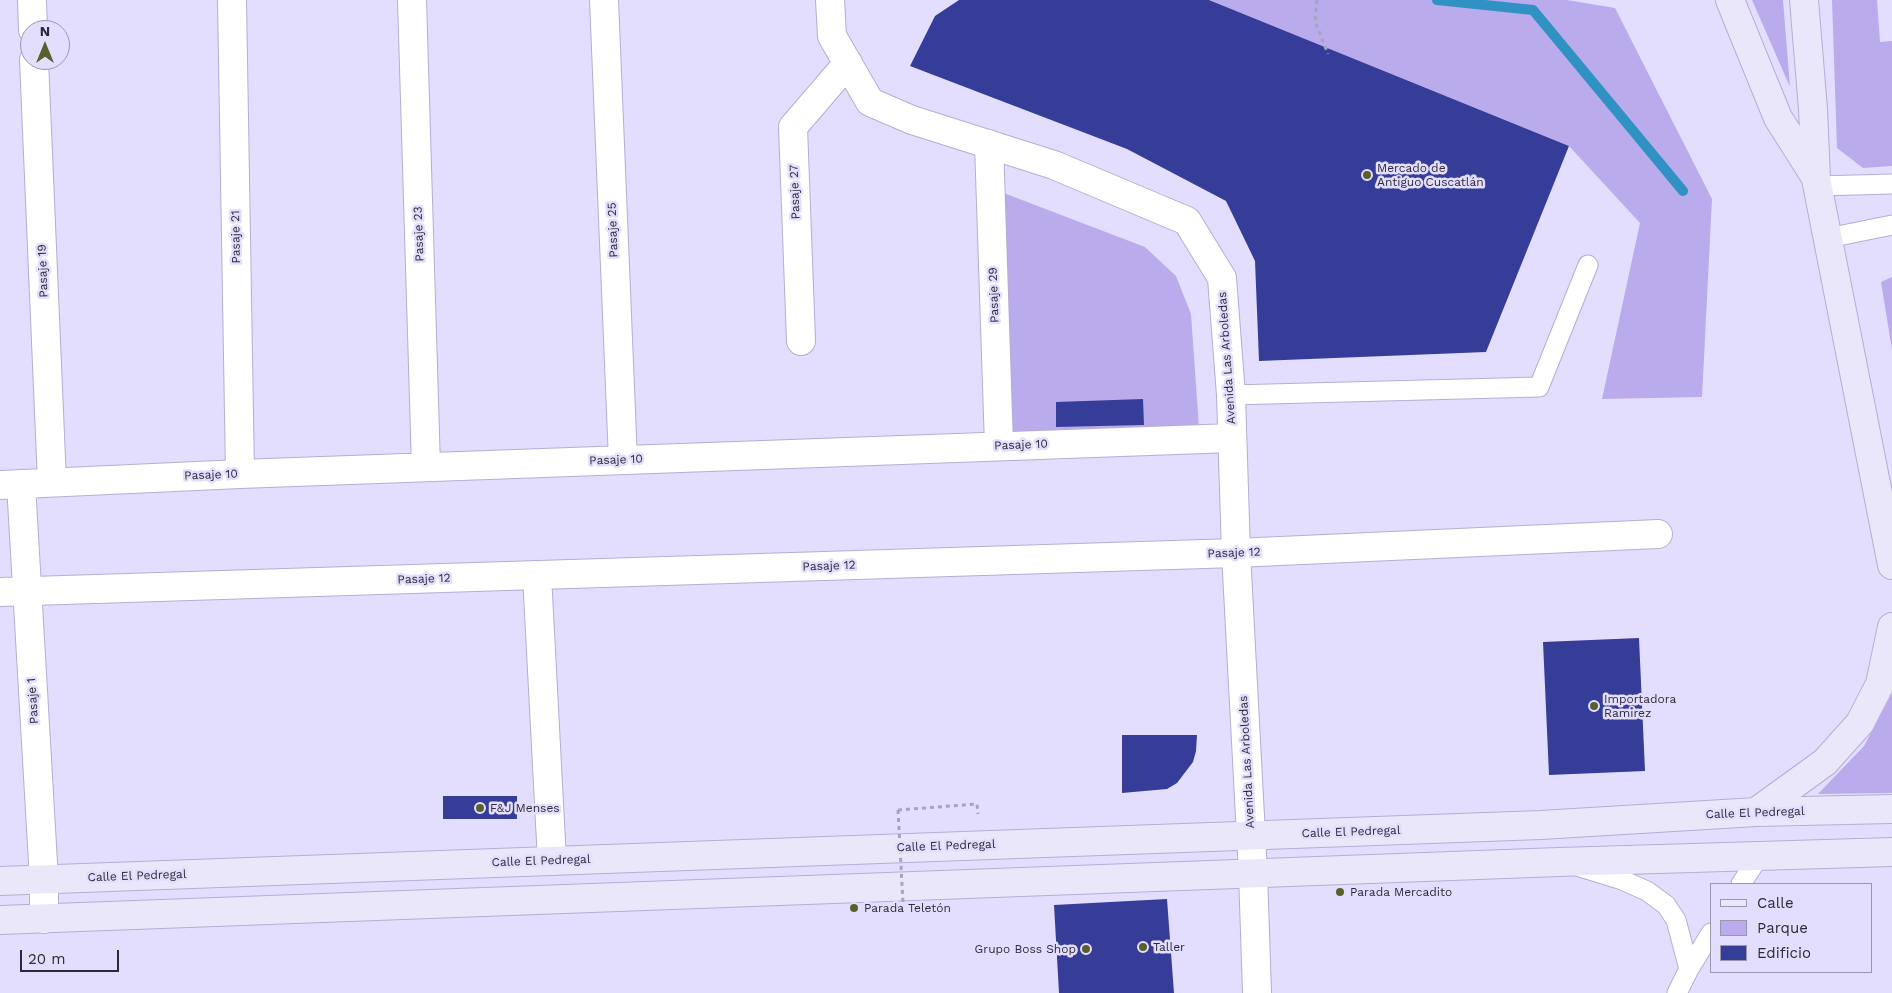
<!DOCTYPE html>
<html>
<head>
<meta charset="utf-8">
<style>
	body { margin:0 }
	#map { position:relative; width:1892px; height:993px; overflow:hidden; background:#e4defe; font-family:"Work Sans",sans-serif }
	canvas { display:block }
	.legend { position:absolute; left:1710px; top:883px; width:162px; height:90px; box-sizing:border-box; background:#e4defe; border:1px solid #9b96af; margin:0; padding:6px 9px; list-style:none; font-size:15px; color:#2d2a38 }
	.legend li { display:flex; align-items:center; gap:10px; height:25px }
	.legend b { width:25px; border:1px solid #9b96af }
	.north { position:absolute; left:20px; top:20px; width:50px; height:50px; box-sizing:border-box; background:#e4defe; border:1px solid #9b96af; border-radius:50%; rotate:0deg; font-size:14px; font-weight:700; line-height:20px; text-align:center; color:#2d2a38 }
	.north::after { content:''; display:block; margin:auto; width:18px; height:22px; background:#5a5f2e; clip-path:polygon(50% 0,100% 100%,50% 72%,0 100%) }
	.scale { position:absolute; left:20px; top:950px; width:99px; height:22px; box-sizing:border-box; border:2px solid #2d2a38; border-top:0; padding-left:6px; font-size:15px; line-height:18px; white-space:nowrap; color:#2d2a38; -webkit-text-stroke:4px #e4defe; paint-order:stroke }
</style>
</head>
<body>
<div id="map">
<canvas width="1892" height="993"></canvas>
<ul class="legend">
<li><b style="height:6px;background:#ebe7fa"></b>Calle</li>
<li><b style="height:14px;background:#baabec"></b>Parque</li>
<li><b style="height:14px;background:#363d98"></b>Edificio</li>
</ul>
<div class="north">N</div>
<div class="scale">20 m</div>
</div>
<script>
const ctx = document.querySelector('canvas').getContext('2d');
ctx.lineJoin = 'round';
function fillPath(path, color) { ctx.fillStyle = color; ctx.fill(path, 'evenodd'); }
const toPath = rows => new Path2D(rows.map(r => 'M' + r).join(''));
function stroke(path, color, width, dash) { ctx.strokeStyle = color; ctx.lineWidth = width; ctx.lineCap = dash ? 'butt' : 'round'; ctx.setLineDash(dash || []); ctx.stroke(path); }
function label(font, color, halo, rows, align = 'center') {
  ctx.font = font + ' "Work Sans",sans-serif'; ctx.lineWidth = 5; ctx.setLineDash([]); ctx.textBaseline = 'middle'; ctx.strokeStyle = halo; ctx.fillStyle = color; for (const [text, x, y, turn = 0] of rows) {
    ctx.save(); ctx.translate(x, y); ctx.rotate((+turn || 0) * Math.PI / 180); ctx.textAlign = isNaN(turn) ? turn : align; if (halo) ctx.strokeText(text, 0, 0); ctx.fillText(text, 0, 0); ctx.restore();
  }
}
fillPath(toPath([
	[1209,0,1567,0,1615,8,1712,199,1702,397,1602,399,1640,223,1569,146],
	[1752,0,1783,0,1790,87],
	[1832,0,1877,0,1880,42,1892,41,1892,166,1863,168,1837,148],
	[1001,192,1145,247,1176,276,1191,314,1199,428,1009,434],
	[1892,277,1892,350,1881,282],
	[1892,694,1892,793,1818,794,1864,746]
]), '#baabec');
stroke(toPath([
	[1437,0,1533,10,1683,191]
]), '#3092c3', 10);
fillPath(toPath([
	[959,0,1209,0,1569,146,1486,352,1259,361,1255,261,1226,201,1127,149,910,66,935,16],
	[1143,399,1144,425,1056,427,1056,402],
	[1639,638,1645,771,1549,775,1543,642],
	[1122,735,1197,735,1196,751,1193,762,1177,783,1167,789,1122,793],
	[443,796,517,796,517,819,443,819],
	[1167,899,1174,993,1059,993,1054,905]
]), '#363d98');
const lane = toPath([
	[1817,186,1892,184],
	[1828,238,1892,225],
	[1231,395,1539,387,1588,265],
	[1580,867,1622,880,1647,891,1666,905,1676,920,1689,969],
	[1741,884,1760,855],
	[1677,993,1689,969,1711,933]
]);
const street = toPath([
	[32,0,33,30],
	[232,0,240,474],
	[412,0,426,467],
	[604,0,623,460],
	[830,0,832,36,870,102,912,120,1054,165,1187,221,1222,278,1231,395,1236,553,1253,873,1257,993],
	[34,60,52,482],
	[989,144,999,446],
	[801,341,793,127,848,63],
	[21,484,44,880,44,919],
	[0,485,240,474,1232,438],
	[537,575,552,861],
	[0,592,1236,553,1658,534]
]);
const secondary = toPath([
	[1730,0,1778,118,1816,178],
	[1804,0,1813,109,1816,179,1892,565],
	[1756,812,1825,762,1860,723,1880,684,1892,627],
	[0,881,1541,825,1756,812,1892,809],
	[0,920,1559,862,1892,852]
]);
stroke(lane, '#b5add3', 21);
stroke(street, '#b5add3', 30);
stroke(secondary, '#b5add3', 30);
stroke(toPath([
	[1317,0,1315,21,1328,54],
	[898,810,977,804,978,814]
]), '#a8a3bd', 3, [4, 4]);
stroke(lane, '#fff', 19);
stroke(street, '#fff', 28);
stroke(secondary, '#ebe7fa', 28);
stroke(toPath([
	[898,810,903,903]
]), '#a8a3bd', 3, [4, 4]);
for (const [x, y, r, color] of [
	[1367,175,5,"#5a5f2e"],
	[1594,706,5,"#5a5f2e"],
	[480,808,5,"#5a5f2e"],
	[1340,892,5,"#5a5f2e"],
	[854,908,5,"#5a5f2e"],
	[1143,947,5,"#5a5f2e"],
	[1086,949,5,"#5a5f2e"]
]) { const dot = new Path2D(); dot.arc(x, y, r, 0, 2 * Math.PI); ctx.fillStyle = color; ctx.fill(dot); stroke(dot, '#e4defe', 2); }
label('12px', '#2d2a38', '#e4defe', [
	["Mercado de",1377,168],
	["Antiguo Cuscatlán",1377,182],
	["Importadora",1604,699],
	["Ramirez",1604,713],
	["F&J Menses",490,808],
	["Parada Mercadito",1350,892],
	["Parada Teletón",864,908],
	["Taller",1153,947],
	["Grupo Boss Shop",1076,949,"right"]
], 'left');
label('12px', '#2d2a38', '#e4defe', [
	["Pasaje 27",795,192,-92],
	["Pasaje 25",613,230,-92],
	["Pasaje 23",419,234,-92],
	["Pasaje 21",236,237,-91],
	["Pasaje 19",43,271,-92],
	["Pasaje 29",994,295,-92],
	["Avenida Las Arboledas",1227,358,-94],
	["Pasaje 10",1021,445,-2],
	["Pasaje 10",616,460,-2],
	["Pasaje 10",211,475,-2],
	["Pasaje 12",1234,553,-2],
	["Pasaje 12",829,566,-2],
	["Pasaje 12",424,579,-2],
	["Pasaje 1",33,701,-94],
	["Avenida Las Arboledas",1247,762,-93],
	["Calle El Pedregal",1755,813,-2],
	["Calle El Pedregal",1351,832,-2],
	["Calle El Pedregal",946,846,-2],
	["Calle El Pedregal",541,861,-2],
	["Calle El Pedregal",137,876,-2]
]);
</script>
</body>
</html>
